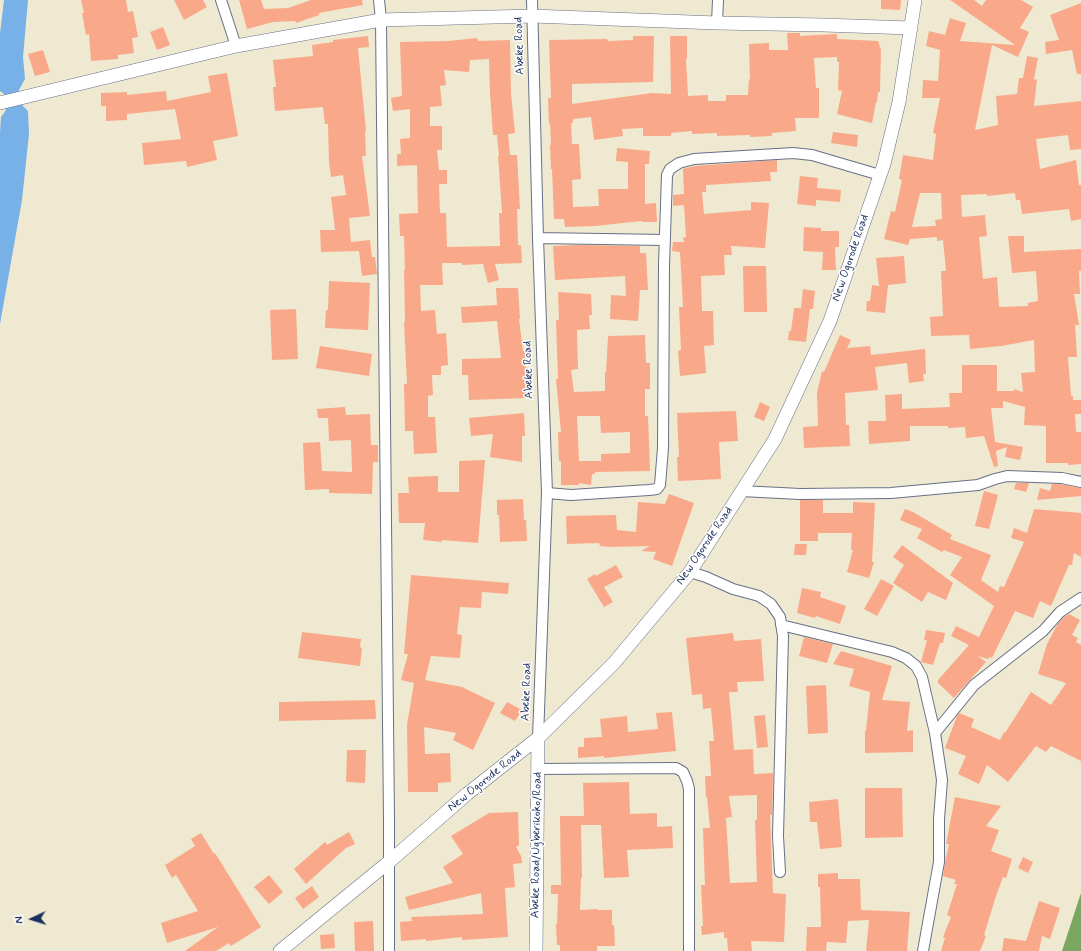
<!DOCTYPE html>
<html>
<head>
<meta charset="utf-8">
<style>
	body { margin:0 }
	#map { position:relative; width:1081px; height:951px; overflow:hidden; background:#f0e9d1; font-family:Mynerve,sans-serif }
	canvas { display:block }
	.north { position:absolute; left:12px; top:899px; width:40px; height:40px; -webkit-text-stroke:3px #fff; paint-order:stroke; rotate:266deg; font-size:11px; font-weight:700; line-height:16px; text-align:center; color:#1b2f5e }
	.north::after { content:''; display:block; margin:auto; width:14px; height:18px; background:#1b2f5e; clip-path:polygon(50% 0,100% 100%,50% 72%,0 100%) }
</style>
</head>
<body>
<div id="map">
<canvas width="1081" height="951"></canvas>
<div class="north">N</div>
</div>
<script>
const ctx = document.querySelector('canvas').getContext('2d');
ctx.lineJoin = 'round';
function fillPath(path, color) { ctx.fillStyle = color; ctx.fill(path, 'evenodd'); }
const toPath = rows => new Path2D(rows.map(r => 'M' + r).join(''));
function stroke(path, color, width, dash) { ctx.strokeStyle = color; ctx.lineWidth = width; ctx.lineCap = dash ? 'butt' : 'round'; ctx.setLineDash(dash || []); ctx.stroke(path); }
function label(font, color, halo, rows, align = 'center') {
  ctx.font = font + ' Mynerve,sans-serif'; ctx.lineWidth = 3; ctx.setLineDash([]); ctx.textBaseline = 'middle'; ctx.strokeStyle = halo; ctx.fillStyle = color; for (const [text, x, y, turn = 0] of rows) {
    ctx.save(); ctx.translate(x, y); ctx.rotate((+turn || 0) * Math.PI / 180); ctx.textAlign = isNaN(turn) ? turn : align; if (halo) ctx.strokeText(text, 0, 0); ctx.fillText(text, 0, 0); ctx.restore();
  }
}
fillPath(toPath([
	[1081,893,1081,951,1062,951]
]), '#7aa660');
fillPath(toPath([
	[4,0,28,0,23,57,25,79,19,90,23,106,28,111,29,134,22,200,0,324,0,133,1,117,6,110,4,94,0,91,0,33]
]), '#77b1e8');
fillPath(toPath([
	[81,0,126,0,128,12,133,11,138,37,132,38,134,53,118,55,118,59,91,61,89,34,86,35,82,13,84,13],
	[174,0,203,0,207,7,184,20],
	[239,0,261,0,264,9,288,8,311,0,362,0,363,5,319,13,319,15,296,23,295,21,273,22,247,29],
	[881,0,901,0,900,10,881,9],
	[950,0,974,0,982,6,986,0,1021,0,1033,7,1020,28,1029,32,1018,57,992,45,975,130,998,125,996,96,1017,94,1019,78,1023,78,1027,56,1038,58,1034,79,1037,80,1034,106,1081,101,1081,149,1070,150,1068,135,1036,139,1040,169,1076,160,1079,185,1081,185,1081,219,1071,221,1069,209,1022,214,1020,200,1016,200,1015,193,987,196,987,194,961,195,962,217,985,215,987,236,979,237,983,279,997,277,999,307,1028,306,1028,303,1038,301,1036,271,1012,273,1008,236,1024,236,1024,252,1081,249,1081,271,1079,271,1080,294,1074,294,1079,325,1075,325,1077,357,1068,357,1071,396,1073,396,1073,400,1081,400,1081,414,1075,414,1076,432,1081,432,1081,464,1068,465,1068,463,1046,463,1046,426,1024,425,1025,407,1003,401,1003,408,991,408,995,442,1023,447,1020,460,1005,457,1007,447,996,451,998,466,994,467,984,436,966,438,965,427,948,428,948,426,910,426,910,441,869,444,868,421,886,421,885,395,902,394,902,409,950,407,949,393,962,393,962,365,997,365,997,391,1014,391,1014,389,1023,392,1021,373,1035,372,1034,340,1001,346,970,349,969,335,931,336,930,317,943,316,941,271,946,271,943,240,937,241,937,237,910,239,908,245,884,239,891,211,895,212,902,180,899,179,903,155,933,160,936,134,933,133,940,98,922,98,923,80,938,81,940,50,926,46,929,31,945,35,950,18,966,23,960,41,1015,45],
	[920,193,941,193,942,219,935,220,936,226,912,227],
	[1081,3,1081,74,1077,74,1072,50,1046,54,1045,42,1059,40,1050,15],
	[163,27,170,45,157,50,150,32],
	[787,33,800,33,800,36,837,34,837,39,878,41,881,50,880,92,878,92,877,102,876,102,872,123,837,114,842,91,838,90,839,62,837,62,837,57,814,58,816,88,819,88,819,118,795,118,796,131,772,133,772,136,750,137,750,135,717,136,717,133,692,134,692,131,671,133,671,136,643,136,643,128,622,129,623,136,594,140,591,117,573,119,573,123,571,123,572,144,579,144,581,179,572,180,573,207,599,206,598,189,628,189,628,162,616,161,617,148,650,151,649,164,645,164,645,204,656,203,657,222,643,222,642,221,595,226,565,227,564,219,554,219,552,169,551,169,550,145,551,145,550,123,549,124,548,98,551,98,549,40,607,39,608,41,633,40,633,36,654,36,653,82,572,84,572,104,652,93,671,94,670,36,687,36,687,59,686,59,688,96,708,95,708,101,726,101,726,95,748,95,749,79,750,79,749,44,769,43,769,50,788,50],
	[368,36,369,47,358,48,366,131,365,132,366,156,362,156,370,216,349,218,351,242,370,240,372,257,375,257,377,274,362,276,359,251,321,252,320,230,335,230,331,197,346,195,343,175,331,177,329,163,328,124,325,124,323,107,275,111,273,87,276,87,273,60,313,56,312,45,333,42,333,40],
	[477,38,478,41,510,40,511,94,515,133,508,134,510,155,517,155,520,209,517,209,518,245,521,245,522,263,495,264,499,280,488,283,483,264,462,265,462,263,442,263,443,285,420,285,421,311,435,310,437,334,446,333,448,365,441,366,441,375,432,375,433,395,428,396,428,417,435,417,437,453,414,454,413,431,405,431,404,384,407,384,404,322,405,322,404,270,405,270,404,236,400,236,399,214,418,213,417,165,397,166,397,154,401,154,400,139,410,138,410,109,393,111,391,98,402,96,400,42,448,41],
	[489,59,490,93,493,135,497,135,499,156,498,156,502,213,499,213,500,246,447,247,446,213,440,213,439,184,447,184,447,170,439,170,437,150,442,150,442,126,430,126,430,107,442,106,440,86,446,85,444,70,469,72,470,60],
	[43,50,50,72,35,76,28,54],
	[227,73,238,136,213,141,217,160,187,167,186,161,144,165,142,143,181,139,175,109,127,114,127,120,106,121,106,106,101,106,101,93,127,92,127,95,166,91,167,101,211,92,208,76],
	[833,132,858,135,857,147,831,143],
	[777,160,777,172,770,172,771,181,706,185,706,192,702,192,704,214,751,210,751,202,769,203,765,248,731,246,732,255,724,255,725,275,701,276,702,311,713,311,714,345,704,346,706,373,680,376,678,351,681,350,679,307,683,307,680,252,672,251,673,242,684,242,683,238,686,237,684,205,673,206,673,195,684,194,683,169,694,166],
	[800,176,818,178,817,188,841,190,840,202,816,200,816,206,797,204],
	[804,227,821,228,821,231,839,231,839,247,835,247,836,270,822,270,823,252,803,251],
	[577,245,640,246,640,253,646,253,648,290,640,290,638,321,610,319,611,295,626,296,625,276,555,280,553,246],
	[904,256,906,283,888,285,885,313,866,311,867,301,870,301,872,285,879,286,876,258],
	[743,266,766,266,767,312,744,312],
	[329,281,370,283,368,330,325,328,326,310,328,310],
	[496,288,518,288,520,319,519,319,523,351,525,351,526,374,525,374,526,398,469,400,468,375,462,375,462,359,501,358,497,321,462,323,461,307,497,305],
	[803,289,815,291,813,309,810,309,806,342,788,340,789,331,791,331,794,308,801,308],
	[558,292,591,294,592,315,589,315,590,329,577,330,578,369,571,370,574,392,605,391,605,372,606,372,608,336,645,335,646,363,650,363,650,389,645,389,645,416,648,416,650,471,595,472,595,474,592,474,591,485,579,483,579,485,561,485,561,461,559,461,558,432,561,432,556,379,558,379,556,320,559,320],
	[577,416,600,416,601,433,630,432,630,453,601,454,601,461,579,461],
	[296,309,298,359,272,360,270,310],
	[840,335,851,340,847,348,870,346,871,355,925,349,926,374,923,374,924,381,909,383,907,363,875,367,878,390,845,393,846,425,849,425,850,446,804,448,803,427,818,426,817,393,822,371,824,372],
	[320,346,372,354,369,376,316,368],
	[760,402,770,407,764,421,754,417],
	[345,407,346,415,370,414,371,445,378,445,378,462,373,462,372,494,329,493,329,489,305,490,303,443,320,442,322,471,352,472,351,440,329,441,328,418,318,418,317,409],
	[736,411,738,441,719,442,721,479,678,481,677,457,679,457,677,413],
	[524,413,525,436,522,436,522,462,490,457,493,434,471,436,469,418],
	[485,460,478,543,442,540,442,542,423,540,425,523,399,523,398,493,409,493,408,477,438,476,438,492,459,492,459,461],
	[1016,483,1029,483,1026,492,1014,489],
	[1052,484,1061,484,1081,488,1081,496,1037,500,1040,488,1050,491],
	[984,491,998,495,989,529,975,526],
	[669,494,694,503,672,566,653,559,656,552,641,551,650,546,610,547,600,546,599,543,567,544,566,516,616,515,617,530,636,532,638,502,665,504],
	[523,499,524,520,526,520,527,541,500,542,499,515,497,515,497,500],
	[800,500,823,500,823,513,853,513,853,502,875,503,872,562,874,562,869,578,847,572,853,550,851,550,852,533,818,533,818,541,800,541],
	[905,509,913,512,952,535,950,539,991,555,981,580,998,592,1000,586,1004,587,1024,542,1011,538,1014,528,1027,533,1034,509,1081,513,1081,557,1074,553,1072,565,1069,565,1051,606,1040,601,1033,618,1015,611,992,658,990,657,988,659,978,656,986,662,954,698,938,683,938,680,969,645,951,636,956,626,979,637,994,606,950,575,962,557,944,550,942,552,917,538,922,529,900,520],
	[795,544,807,544,806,555,794,555],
	[902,545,953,583,946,600,928,592,922,602,893,583,904,565,893,557],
	[616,565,623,577,604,587,613,602,604,607,587,579,595,574,596,576],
	[411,575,509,583,508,594,482,592,481,608,460,607,457,634,462,635,460,658,431,656,425,680,462,687,495,703,473,750,453,740,456,733,424,727,425,754,450,753,451,782,438,783,438,792,408,792,407,725,414,683,401,680,408,654,404,654],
	[881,579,894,586,877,616,864,609],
	[802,588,821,592,820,597,846,606,840,624,816,616,815,618,797,613],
	[1069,614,1080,620,1072,635,1078,638,1076,642,1081,645,1081,761,1051,746,1046,752,1036,746,1008,782,987,765,979,784,958,774,966,756,945,748,957,716,959,713,974,719,971,727,1000,740,1004,732,1005,733,1031,692,1051,705,1066,683,1038,674,1047,644,1057,625,1064,617],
	[926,630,945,633,943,643,940,643,933,665,921,662,927,640,924,640],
	[302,632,361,639,360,647,362,648,360,666,298,658],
	[733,633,734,641,761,639,764,681,737,682,738,692,729,692,734,750,753,749,754,774,773,773,772,815,770,815,773,893,786,894,784,942,751,941,752,951,728,951,727,938,724,938,724,932,702,935,701,926,703,926,701,885,705,885,703,828,710,828,707,797,706,797,705,776,711,776,709,741,714,741,711,708,703,709,702,694,692,695,686,638],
	[757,795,757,820,755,820,757,882,730,883,726,818,732,817,729,796],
	[804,637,833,644,827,663,799,656],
	[841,651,892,666,882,700,910,702,907,731,913,730,913,752,865,753,865,731,866,731,870,692,849,686,854,669,833,664],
	[826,685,828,733,808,734,806,686],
	[375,700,376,719,279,721,279,702],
	[507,702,522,710,515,721,500,713],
	[672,712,676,751,604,758,604,756,578,758,578,747,584,747,584,738,602,737,600,719,627,716,628,732,658,729,656,713],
	[765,715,768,747,757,748,754,716],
	[347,750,366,750,365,783,346,782],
	[629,782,630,814,657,813,657,827,672,826,673,848,627,850,629,877,604,878,601,825,581,825,582,878,581,878,580,910,597,909,597,910,612,910,612,925,614,925,615,946,597,946,597,951,560,951,560,945,557,945,556,924,557,924,558,894,551,894,551,885,561,885,560,816,584,816,583,783],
	[865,788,902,788,903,837,865,838],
	[955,797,1001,806,986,826,999,830,991,851,1012,859,1006,878,1003,877,996,896,984,935,986,936,980,951,941,951,945,938,943,937,951,917,947,915,957,884,954,884,956,880,943,876,946,857,949,844,946,844],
	[838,799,842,847,820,849,817,822,810,822,809,802],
	[518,812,519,845,516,847,521,856,522,863,513,864,515,887,505,888,508,937,462,940,462,937,426,941,426,939,401,941,400,922,412,921,411,917,483,914,481,893,409,910,405,897,453,883,443,867,463,854,451,836,489,813],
	[349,832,355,844,346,848,306,884,294,869,325,842,327,845],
	[201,833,214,854,215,853,261,927,231,946,229,943,216,951,185,951,218,927,167,943,161,923,198,911,176,875,172,878,165,865,195,846,191,839],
	[1023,857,1033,862,1028,873,1018,868],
	[838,873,838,879,860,879,861,910,910,912,907,951,866,951,869,920,848,921,846,943,827,942,826,951,806,951,807,927,821,927,820,887,818,887,818,874],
	[269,875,283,892,269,904,254,887],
	[312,886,319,897,303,909,295,898],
	[1039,901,1060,908,1050,939,1042,936,1039,951,1002,951,1004,938,1026,941],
	[373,921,374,951,355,951,354,922],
	[334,934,335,948,321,949,320,935]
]), '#f9a889');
const minor = toPath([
	[221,0,236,46],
	[379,0,381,20,389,820,389,951],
	[532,0,538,238,547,493,538,738],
	[717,23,718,0],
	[538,238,665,240],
	[741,491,800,494,891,493,978,485,995,479,1007,476,1062,478,1081,482],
	[547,493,571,495,649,490,657,489,660,485,663,448,664,265,667,175,670,169,679,163,694,159,793,153,812,155,880,175],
	[690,572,706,577,733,589,759,596,771,604,780,617,783,636,778,836,780,872],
	[781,625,892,652,906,658,916,666,922,677,935,733,942,780,939,819,939,862,923,951],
	[935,733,974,685,1043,631,1060,612,1081,598],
	[538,769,676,768,683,772,687,781,689,789,689,951]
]);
const tertiary = toPath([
	[0,103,236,46,381,20,532,16,717,23,823,25,911,28],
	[280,951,390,861,467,794,538,738,614,663,690,572,775,439,830,321,884,164,899,102,915,0],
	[536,951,538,738]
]);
stroke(minor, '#667086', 12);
stroke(tertiary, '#667086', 14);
stroke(minor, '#fff', 10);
stroke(tertiary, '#fff', 13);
label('12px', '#1b2f5e', '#fff', [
	["Abeke Road",520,46,-92],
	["New Ogorode Road",851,258,-71],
	["Abeke Road",529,370,-92],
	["New Ogorode Road",705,546,-56],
	["Abeke Road",527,692,-88],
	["New Ogorode Road",485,781,-39],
	["Abeke Road/Ugberikoko/Road",537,845,-89]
]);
</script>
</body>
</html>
